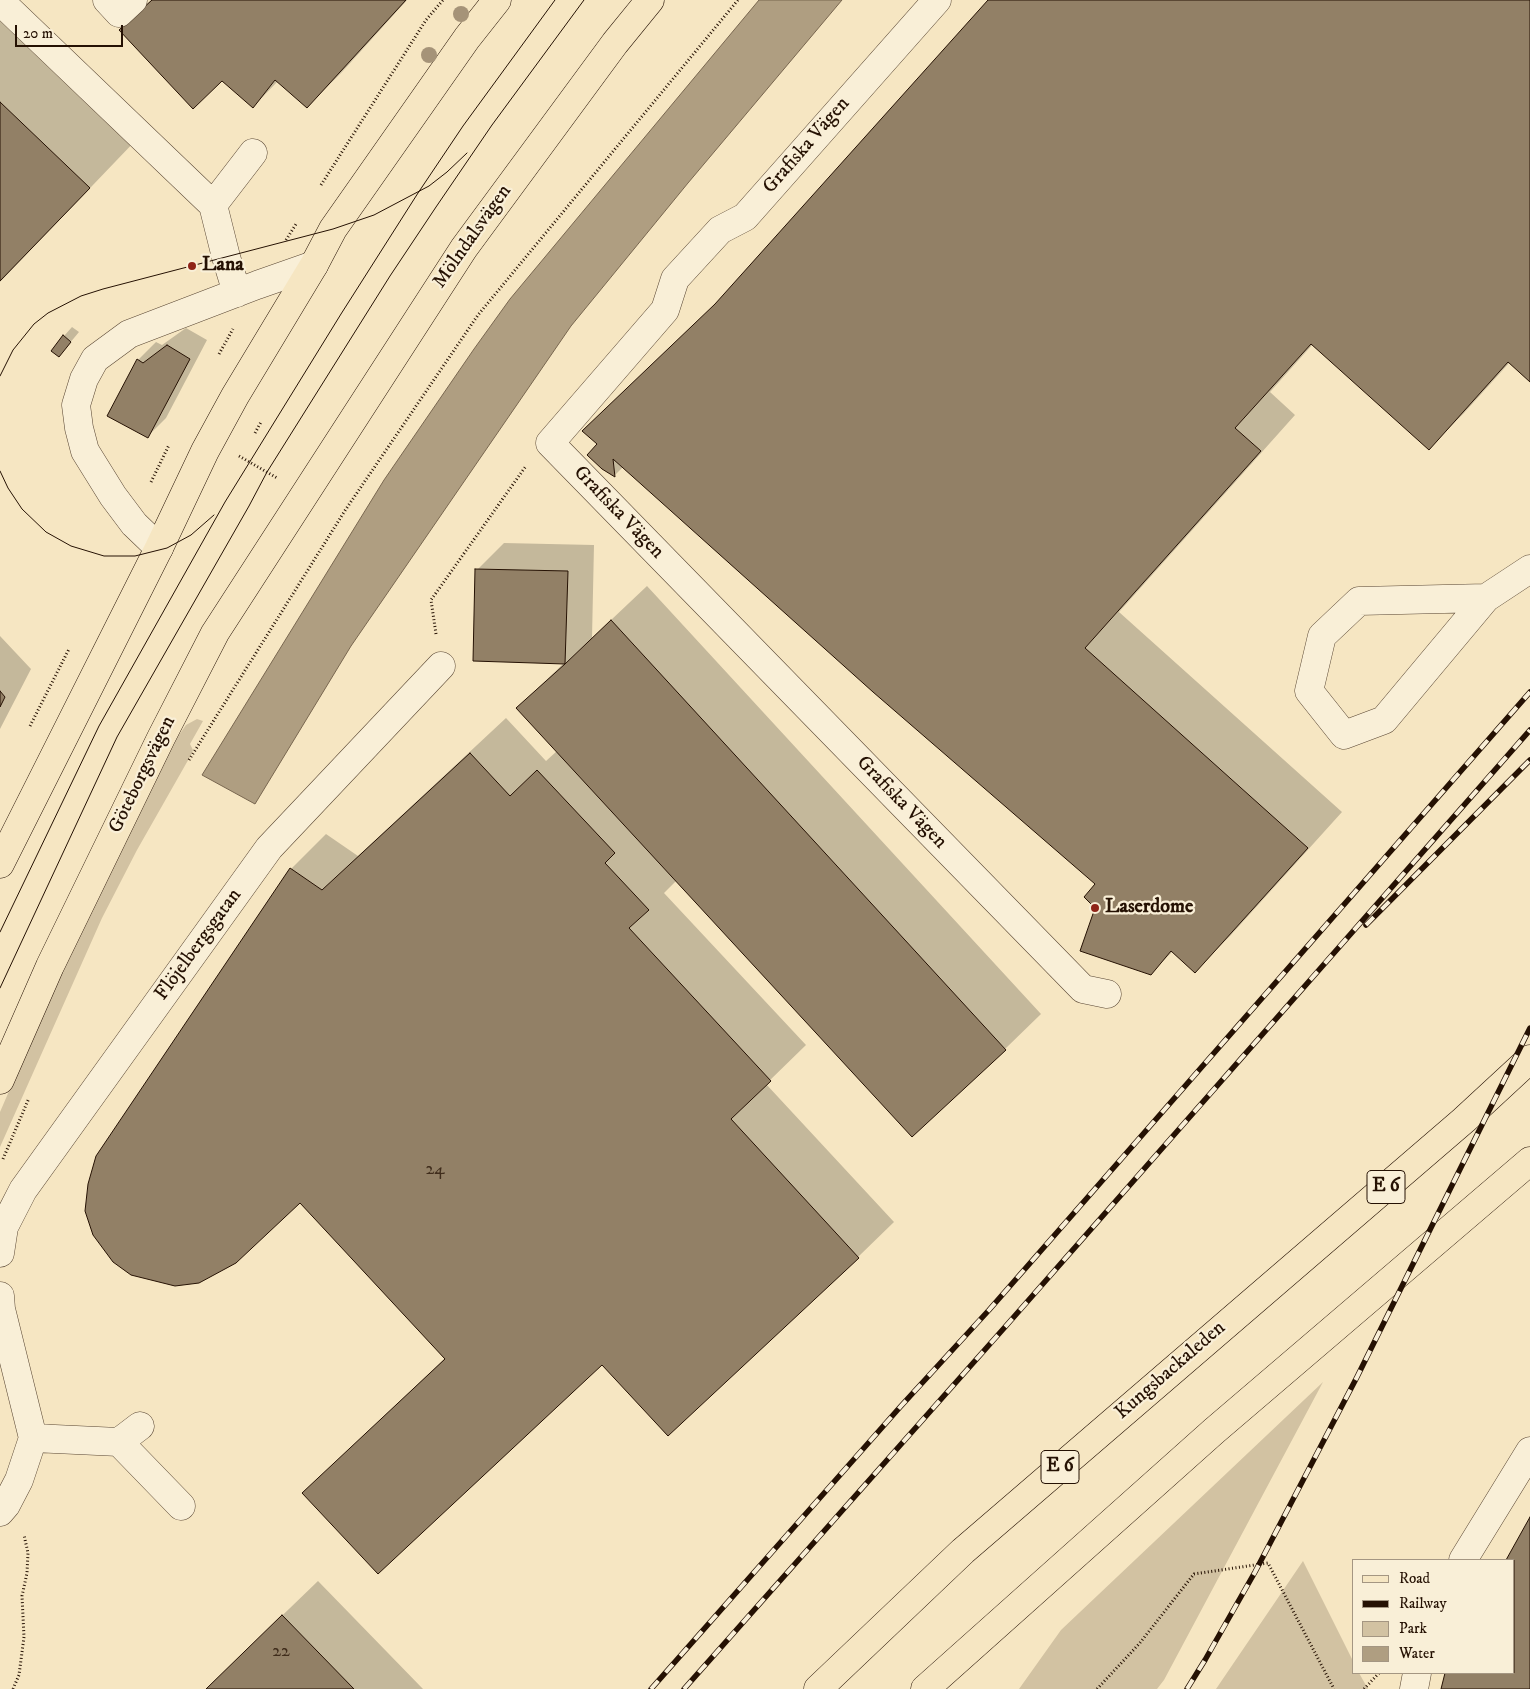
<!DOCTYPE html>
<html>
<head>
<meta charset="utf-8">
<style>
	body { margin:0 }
	#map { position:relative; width:1530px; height:1689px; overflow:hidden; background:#f6e6c2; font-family:"IM FELL DW Pica",serif }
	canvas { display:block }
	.legend { position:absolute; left:1352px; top:1559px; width:162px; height:115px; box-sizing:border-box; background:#f9efd7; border:1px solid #a49682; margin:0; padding:6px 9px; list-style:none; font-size:15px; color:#251103 }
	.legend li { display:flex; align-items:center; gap:10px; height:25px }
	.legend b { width:25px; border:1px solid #a49682 }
	.scale { position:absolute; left:15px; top:25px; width:108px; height:22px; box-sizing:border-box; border:2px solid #251103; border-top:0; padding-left:6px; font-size:15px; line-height:18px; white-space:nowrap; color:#251103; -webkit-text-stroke:4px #f9efd7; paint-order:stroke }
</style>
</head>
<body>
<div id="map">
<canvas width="1530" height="1689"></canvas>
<ul class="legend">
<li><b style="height:6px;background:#f6e6c2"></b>Road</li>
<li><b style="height:6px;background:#251103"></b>Railway</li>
<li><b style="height:14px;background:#d2c2a2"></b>Park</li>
<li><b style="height:14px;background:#af9e81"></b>Water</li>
</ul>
<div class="scale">20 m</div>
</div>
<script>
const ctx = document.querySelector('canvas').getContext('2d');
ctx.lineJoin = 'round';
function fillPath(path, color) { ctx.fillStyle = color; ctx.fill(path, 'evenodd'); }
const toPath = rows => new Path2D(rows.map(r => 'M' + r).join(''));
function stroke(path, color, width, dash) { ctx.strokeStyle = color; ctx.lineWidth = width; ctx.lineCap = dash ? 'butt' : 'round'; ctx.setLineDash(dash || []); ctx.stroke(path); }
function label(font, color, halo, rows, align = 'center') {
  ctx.font = font + ' "IM FELL DW Pica",serif'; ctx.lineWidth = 4.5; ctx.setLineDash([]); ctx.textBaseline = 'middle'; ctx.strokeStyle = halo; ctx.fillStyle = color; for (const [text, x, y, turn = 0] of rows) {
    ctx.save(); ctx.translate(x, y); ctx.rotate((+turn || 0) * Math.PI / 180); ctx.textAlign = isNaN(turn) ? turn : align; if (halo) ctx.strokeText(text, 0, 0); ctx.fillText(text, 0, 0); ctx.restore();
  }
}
fillPath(toPath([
	[197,719,203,721,190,744,193,750,191,755,137,850,102,918,0,1147,0,1112,32,1038,82,928,158,773,179,735,186,725],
	[1323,1382,1164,1680,1157,1689,1019,1689,1061,1630],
	[1303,1561,1354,1663,1354,1673,1359,1673,1368,1689,1216,1689]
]), '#d2c2a2');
const water = toPath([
	[759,0,842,0,688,183,571,326,351,646,255,804,202,775,384,480,474,349,510,299,759,0]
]);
fillPath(water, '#af9e81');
stroke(water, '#78664f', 1);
fillPath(toPath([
	[151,0,407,0,342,72,307,107,278,81,253,107,222,79,121,30],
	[989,0,1530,0,1530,380,1510,362,1464,413,1429,448,1313,344,1270,392,1295,415,1119,612,1342,812,1230,936,1195,971,1173,951,1150,974,1096,907,1097,884,623,467,615,475,603,468,725,294],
	[0,5,138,138,0,282],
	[72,327,79,332,59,356,64,336],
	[186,328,207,340,166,418,148,436,138,360,156,342,162,345],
	[504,543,594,545,592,638,647,586,1041,1014,1005,1049,912,1135,677,880,664,893,806,1045,766,1084,894,1222,858,1257,668,1434,602,1363,304,1493,445,1358,300,1201,291,869,326,834,358,856,506,718,546,761,557,751,517,708,564,663,477,570],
	[0,636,31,669,0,729],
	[1530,1520,1530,1689,1443,1689,1446,1673,1514,1673,1514,1560,1508,1560],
	[318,1581,423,1689,206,1689]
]), '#0003');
const building = toPath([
	[152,0,406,0,307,108,275,80,253,108,222,81,193,109,119,30,152,0],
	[988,0,1530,0,1530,382,1508,362,1429,450,1311,344,1235,428,1261,451,1085,648,1308,848,1195,973,1171,951,1151,975,1080,951,1095,908,1084,897,1095,884,873,692,613,459,615,477,602,469,587,455,597,444,582,431,715,304,988,0],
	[0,102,90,188,0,281,0,102],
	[63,335,71,342,59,357,51,351,63,335],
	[167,345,190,359,148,438,107,416,137,359,143,363,167,345],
	[475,569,568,571,565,664,473,661,475,569],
	[611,620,1006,1050,912,1137,516,708,565,664,611,620],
	[0,691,5,697,0,707,0,691],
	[470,753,510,796,537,770,615,853,605,863,649,910,629,928,771,1081,731,1119,859,1258,668,1436,602,1365,378,1574,302,1493,445,1359,300,1203,236,1263,199,1283,175,1286,131,1275,113,1262,93,1235,85,1211,88,1184,96,1156,290,868,322,890,470,753],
	[1530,1517,1530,1689,1441,1689,1445,1673,1514,1673,1514,1560,1506,1560,1530,1517],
	[282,1615,354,1689,206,1689,282,1615]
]);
fillPath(building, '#928066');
stroke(building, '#251103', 1);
const minor = toPath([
	[107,0,119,13,133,0],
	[937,0,745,217,720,230,675,279,665,310,550,443,1083,989,1107,994],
	[0,1,213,205,226,257,237,293],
	[213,205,253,153],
	[159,548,134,524,113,496,85,451,79,428,76,405,84,379,95,359,129,334,257,285,314,265],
	[1486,598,1359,601,1322,636,1309,691,1344,735,1384,720,1486,598,1530,569],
	[0,1253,4,1227,23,1190,269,848,441,666],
	[0,1296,1,1309,33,1438,19,1480,6,1505,0,1512],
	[33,1438,119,1442,140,1426],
	[119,1442,181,1506],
	[1463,1560,1530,1451],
	[1414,1689,1417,1673]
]);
const major = toPath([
	[0,864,159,548,205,451,235,396,314,265,333,229,467,38,497,0],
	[0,1080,50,966,161,738,215,633,464,248,615,43,650,0]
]);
const highway = toPath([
	[818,1689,963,1551,1464,1120,1530,1059],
	[925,1689,1214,1431,1530,1161]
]);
stroke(minor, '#594633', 29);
stroke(major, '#251103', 29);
stroke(highway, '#251103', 29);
stroke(toPath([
	[321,185,426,20,443,0],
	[286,240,296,224],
	[219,354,233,329],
	[255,433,261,422],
	[239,456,277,478],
	[151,482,169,445],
	[436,634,431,600,526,466],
	[30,726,69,649],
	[189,760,346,509,478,315,738,0],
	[3,1159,29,1098],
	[13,1689,19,1675,24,1637,22,1596,27,1573,28,1553,24,1535],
	[1097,1689,1139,1644,1194,1574,1268,1563,1334,1689],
	[1364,1689,1379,1673]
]), '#251103', 3, [1, 2.5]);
stroke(minor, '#f9efd7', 28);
stroke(major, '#f6e6c2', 28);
stroke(highway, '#f6e6c2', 28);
stroke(toPath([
	[0,376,13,350,34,324,48,313,81,296,103,289,333,229,374,215,429,186,447,172,467,153],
	[0,471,8,488,22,509,46,532,71,546,104,556,135,556,167,548,191,535,214,515],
	[0,932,99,726,225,502,341,314,418,193,463,126,555,0],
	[0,988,117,737,249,506,267,472,390,276,436,207,492,125,584,0]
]), '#251103', 1);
const rail = toPath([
	[1366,925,1530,760],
	[651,1689,901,1406,989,1310,1530,692],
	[684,1689,1005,1327,1530,730],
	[1187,1689,1205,1660,1255,1572,1357,1377,1530,1028]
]);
stroke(rail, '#251103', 5.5);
stroke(rail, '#f9efd7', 4, [11]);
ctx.fillStyle = '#a59378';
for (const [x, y] of [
	[461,14],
	[429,55]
]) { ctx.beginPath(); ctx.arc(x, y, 8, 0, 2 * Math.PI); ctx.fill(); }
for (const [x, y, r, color] of [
	[192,266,5,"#8f2418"],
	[1095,908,5,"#8f2418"]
]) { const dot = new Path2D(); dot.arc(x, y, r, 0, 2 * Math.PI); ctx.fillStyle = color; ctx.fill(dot); stroke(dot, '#f9efd7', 2); }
label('18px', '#402d1c', null, [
	["24",435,1170],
	["22",281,1652]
]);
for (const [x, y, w] of [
	[1386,1187,38],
	[1060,1467,38]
]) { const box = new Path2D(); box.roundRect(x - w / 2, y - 16.5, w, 33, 4); ctx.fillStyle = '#f9efd7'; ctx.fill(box); stroke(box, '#251103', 1); }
label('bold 19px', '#251103', null, [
	["E 6",1386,1187],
	["E 6",1060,1467]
]);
label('20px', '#251103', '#f9efd7', [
	["Grafiska Vägen",807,146,-49],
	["Mölndalsvägen",473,237,-55],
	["Grafiska Vägen",618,513,46],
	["Göteborgsvägen",143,775,-64],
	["Grafiska Vägen",901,803,46],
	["Flöjelbergsgatan",199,945,-54],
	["Kungsbackaleden",1171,1371,-41]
]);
label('bold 20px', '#251103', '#f9efd7', [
	["Lana",202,266],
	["Laserdome",1105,908]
], 'left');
</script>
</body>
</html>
